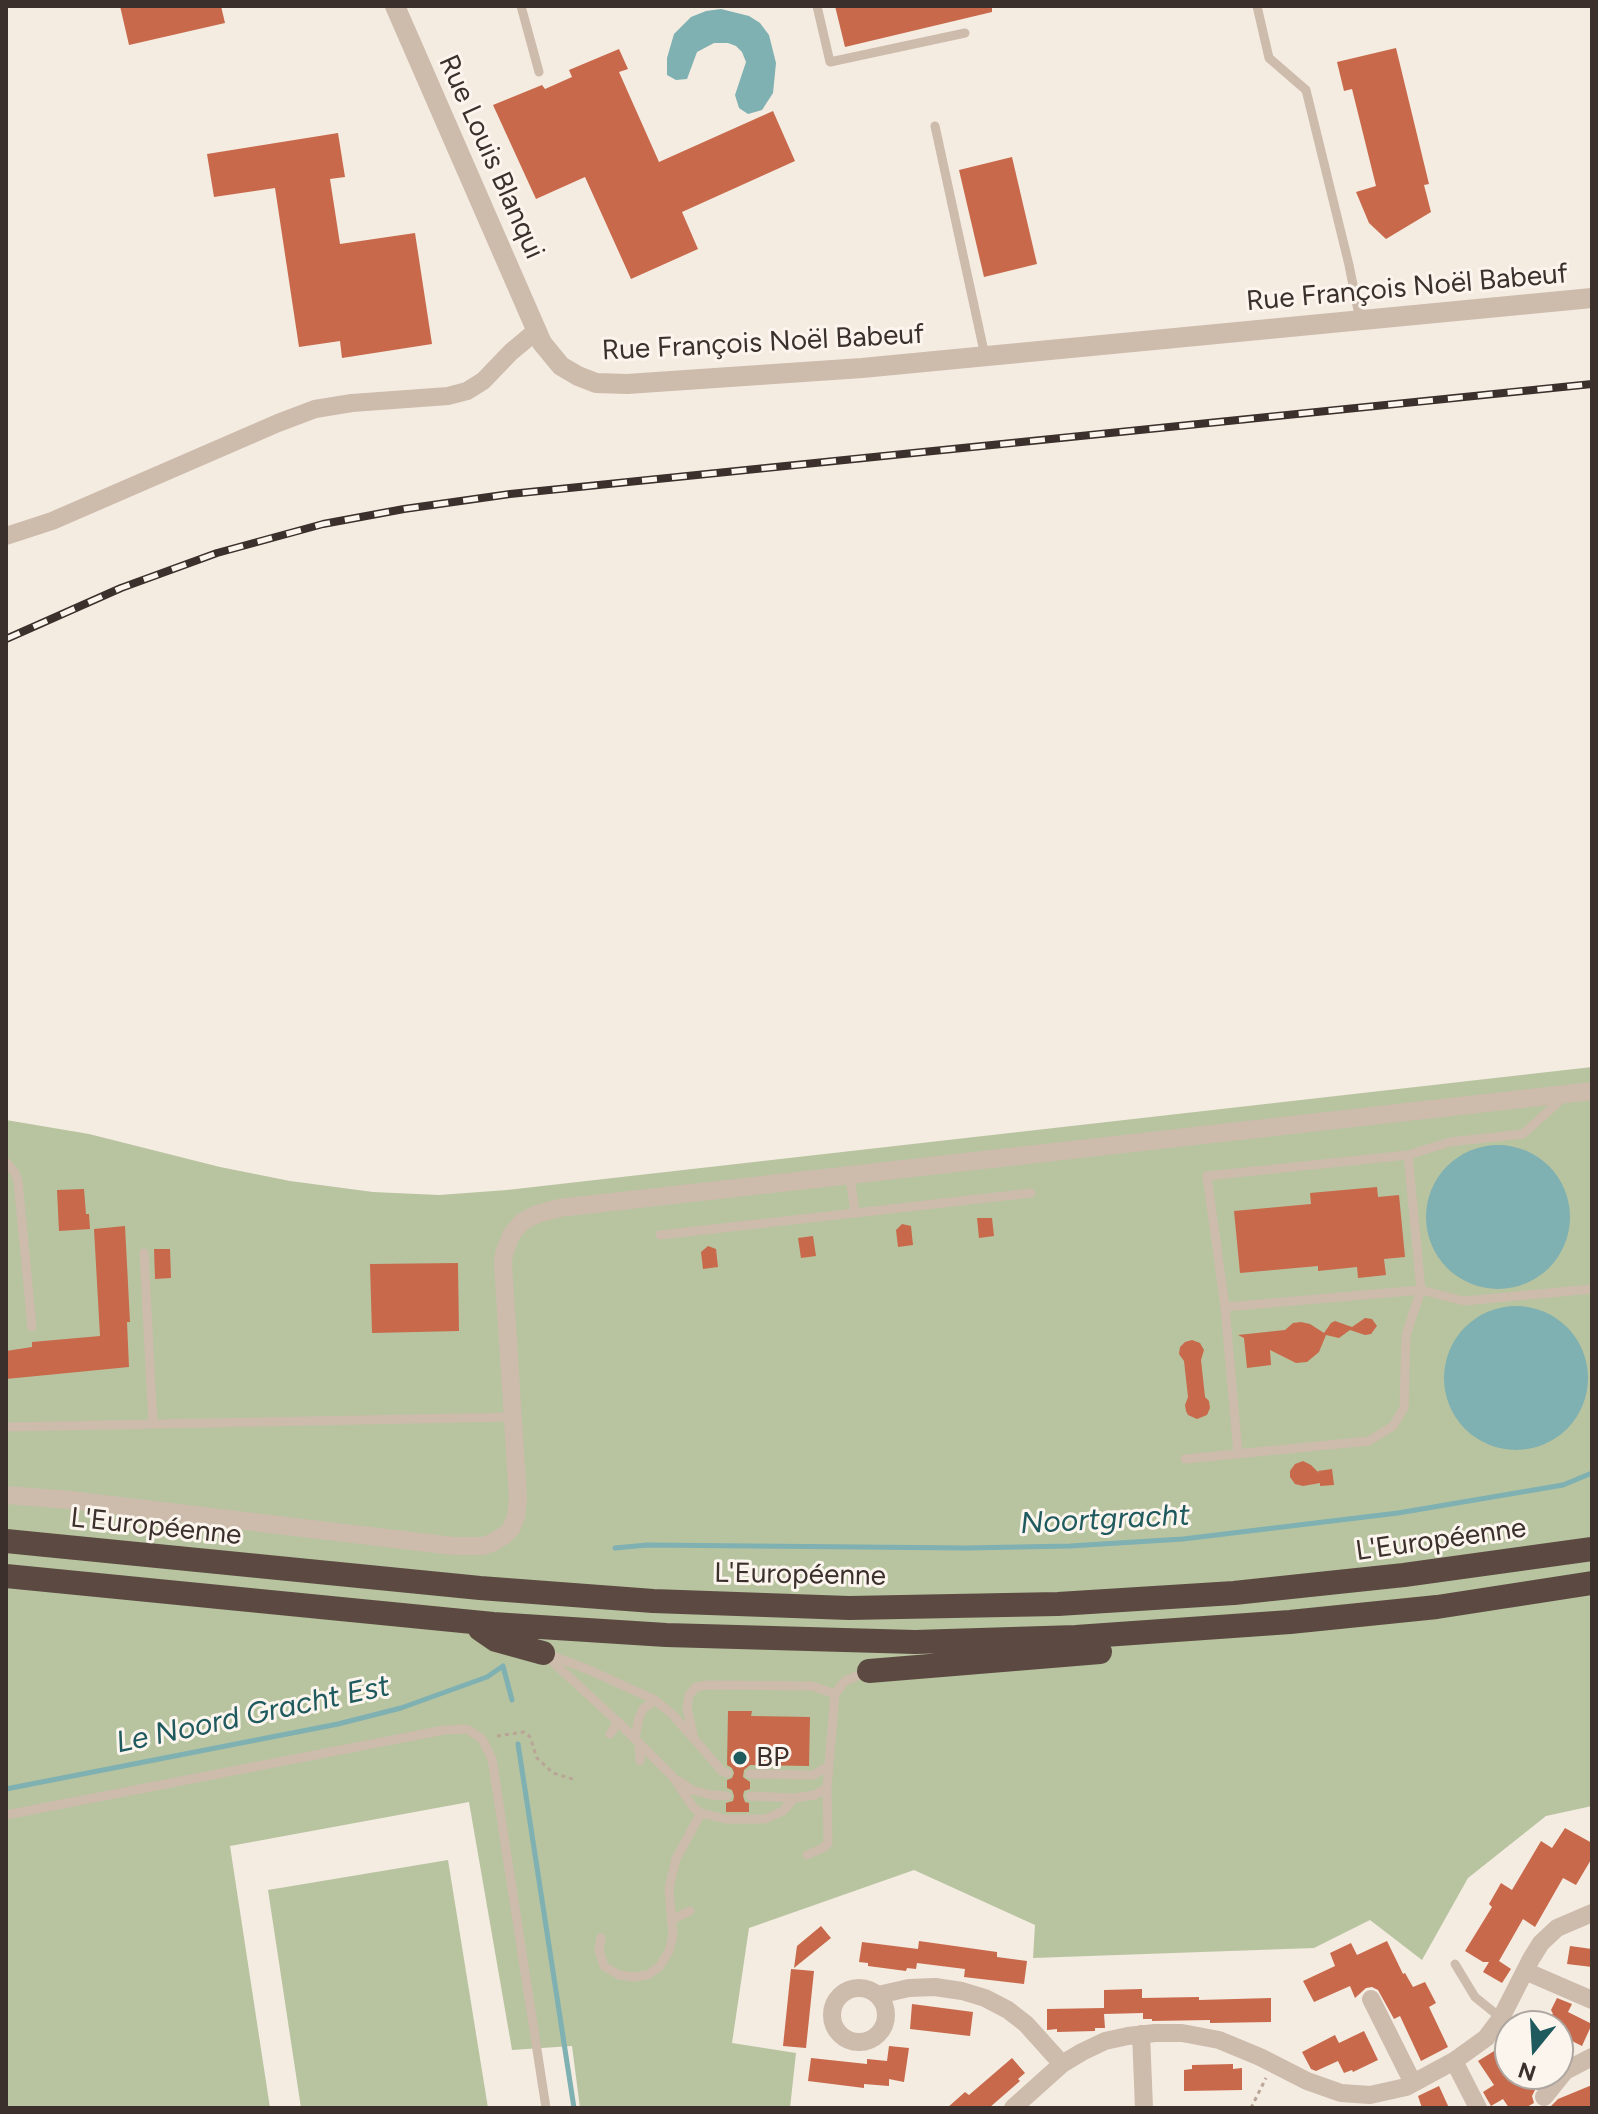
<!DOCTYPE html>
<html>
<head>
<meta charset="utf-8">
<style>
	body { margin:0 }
	#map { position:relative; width:1598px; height:2114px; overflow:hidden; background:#f4ebe1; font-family:Figtree,sans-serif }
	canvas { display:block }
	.frame { position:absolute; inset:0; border:8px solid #3b302b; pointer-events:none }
	.north { position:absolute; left:1494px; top:2010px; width:80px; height:80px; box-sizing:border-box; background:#fbf5ee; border:2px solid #aea6a0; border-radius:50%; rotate:198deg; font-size:22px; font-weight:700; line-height:32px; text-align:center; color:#3b302b }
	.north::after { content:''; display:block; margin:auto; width:28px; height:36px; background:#1f5a5e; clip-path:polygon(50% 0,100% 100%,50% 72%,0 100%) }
</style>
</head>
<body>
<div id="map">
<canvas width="1598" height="2114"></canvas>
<div class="frame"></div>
<div class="north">N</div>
</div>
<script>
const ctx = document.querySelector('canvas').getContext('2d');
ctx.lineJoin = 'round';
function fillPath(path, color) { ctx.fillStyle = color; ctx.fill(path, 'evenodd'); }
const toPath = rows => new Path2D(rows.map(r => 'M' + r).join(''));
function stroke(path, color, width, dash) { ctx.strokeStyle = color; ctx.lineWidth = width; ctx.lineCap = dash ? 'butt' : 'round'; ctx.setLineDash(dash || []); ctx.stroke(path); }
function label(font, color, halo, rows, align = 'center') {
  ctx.font = font + ' Figtree,sans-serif'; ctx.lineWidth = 6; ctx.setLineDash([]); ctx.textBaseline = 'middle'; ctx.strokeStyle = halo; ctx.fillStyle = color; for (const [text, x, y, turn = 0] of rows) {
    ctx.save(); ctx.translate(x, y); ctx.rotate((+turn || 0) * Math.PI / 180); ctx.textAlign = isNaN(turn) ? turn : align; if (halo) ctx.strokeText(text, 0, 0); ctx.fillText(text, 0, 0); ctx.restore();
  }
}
fillPath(toPath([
	[1592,1067,1592,1806,1546,1816,1468,1878,1422,1960,1370,1920,1314,1948,1033,1958,1035,1925,914,1870,749,1928,732,2043,796,2053,790,2108,580,2108,572,2046,512,2050,469,1802,230,1846,270,2108,6,2108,6,1120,89,1134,220,1167,290,1181,373,1192,439,1195,507,1190],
	[448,1860,488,2108,301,2108,268,1890]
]), '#b8c4a0');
fillPath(toPath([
	[721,9,749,16,760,23,769,35,776,63,773,93,762,110,748,114,739,108,735,95,746,62,742,52,736,46,728,43,714,43,697,52,687,79,676,80,667,75,667,58,674,34,691,17,706,11],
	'1426 1217a72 72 0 1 1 144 0a72 72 0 1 1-144 0Z',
	'1444 1378a72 72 0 1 1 144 0a72 72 0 1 1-144 0Z'
]), '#7fb0b2');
stroke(toPath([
	[615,1548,647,1545,966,1548,1070,1546,1183,1539,1398,1513,1563,1485,1592,1473],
	[518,1744,574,2108],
	[6,1789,338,1724,401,1708,487,1677,503,1666,512,1700]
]), '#7fb0b2', 5);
fillPath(toPath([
	[120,6,221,6,225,23,129,45],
	[835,6,992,6,992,12,845,47],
	[1396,48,1429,184,1424,185,1431,212,1386,239,1369,223,1356,192,1376,186,1352,89,1344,91,1337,62],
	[619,49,628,69,619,72,659,162,773,111,795,161,682,212,698,249,631,279,585,177,536,199,493,105,542,85,545,89,572,77,569,70],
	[338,133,345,177,330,179,340,244,415,233,432,344,342,358,340,341,299,347,275,188,214,197,207,154],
	[1012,157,1037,264,984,277,959,170],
	[1377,1187,1378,1197,1399,1195,1405,1257,1384,1259,1386,1275,1358,1278,1357,1267,1318,1271,1318,1266,1240,1273,1234,1211,1311,1204,1310,1193],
	[84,1189,86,1214,89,1214,90,1229,59,1231,57,1190],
	[977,1218,992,1218,994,1236,979,1238],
	[902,1224,911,1226,913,1245,898,1247,896,1230],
	[125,1226,130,1322,127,1322,129,1367,6,1379,6,1351,32,1347,32,1342,100,1336,94,1229],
	[813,1236,816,1256,801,1258,798,1238],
	[708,1246,716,1249,718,1267,703,1269,701,1252],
	[154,1249,170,1249,171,1278,155,1279],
	[458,1263,459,1331,372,1333,370,1264],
	[1365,1318,1372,1319,1377,1326,1371,1334,1365,1335,1350,1330,1339,1338,1326,1335,1319,1352,1307,1362,1296,1363,1270,1350,1271,1365,1247,1368,1244,1338,1238,1335,1285,1330,1293,1323,1301,1322,1310,1324,1324,1333,1331,1323,1335,1321,1352,1327],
	[1192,1340,1200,1343,1204,1350,1201,1360,1205,1397,1209,1401,1210,1408,1207,1415,1197,1419,1188,1415,1186,1411,1185,1405,1188,1397,1184,1361,1179,1354,1180,1347,1185,1342],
	[1303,1461,1311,1465,1319,1473,1318,1471,1332,1469,1334,1485,1320,1486,1320,1483,1303,1486,1295,1484,1290,1477,1290,1471,1295,1464],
	[728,1711,752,1711,751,1716,810,1717,809,1766,750,1765,744,1770,743,1777,750,1782,750,1789,744,1791,743,1796,745,1802,749,1803,749,1812,726,1812,726,1803,733,1801,734,1796,732,1790,727,1788,727,1780,732,1778,734,1773,732,1768,727,1765],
	[1565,1828,1592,1843,1592,1858,1576,1885,1563,1878,1535,1927,1523,1919,1499,1961,1511,1969,1502,1983,1483,1972,1489,1962,1483,1962,1465,1951,1492,1907,1489,1904,1501,1883,1512,1890,1541,1841,1552,1848],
	[821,1926,831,1938,794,1968,797,1946],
	[919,1941,997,1952,997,1957,1027,1961,1024,1984,964,1977,965,1969,917,1963,916,1969,907,1968,906,1971,868,1966,868,1963,859,1962,862,1942,918,1949],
	[1387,1941,1403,1974,1405,1973,1413,1987,1425,1982,1436,2003,1429,2007,1448,2047,1421,2061,1400,2016,1394,2019,1378,1990,1372,1987,1366,1988,1355,1998,1350,1986,1314,2002,1303,1981,1335,1966,1330,1953,1351,1943,1357,1955],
	[1570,1946,1592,1949,1592,1967,1567,1964],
	[791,1969,814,1971,806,2048,783,2046],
	[1142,1989,1142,1998,1199,1997,1199,2000,1271,1998,1271,2022,1210,2023,1210,2020,1152,2021,1152,2019,1143,2019,1143,2013,1104,2014,1105,2028,1095,2028,1095,2031,1057,2032,1057,2029,1047,2030,1047,2009,1104,2008,1104,1990],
	[1557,1998,1572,2004,1568,2012,1592,2024,1582,2046,1558,2034,1558,2026,1534,2026,1553,2014,1551,2010],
	[912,2004,973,2012,970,2036,910,2029],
	[1364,2031,1378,2060,1353,2072,1352,2070,1344,2073,1338,2061,1316,2071,1311,2069,1302,2052,1335,2035,1339,2043],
	[889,2046,909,2048,904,2082,889,2079,889,2086,864,2084,864,2088,808,2081,811,2058,867,2064,867,2059,887,2061],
	[1499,2048,1510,2066,1510,2074,1525,2074,1535,2090,1532,2096,1534,2103,1525,2108,1509,2108,1503,2099,1491,2106,1483,2092,1494,2085,1478,2061],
	[1012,2058,1025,2073,1018,2079,1020,2081,989,2108,947,2108,965,2092,969,2095],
	[1233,2064,1233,2069,1242,2068,1242,2090,1184,2091,1184,2070,1192,2069,1192,2065],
	[1592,2085,1592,2108,1549,2108,1558,2099],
	[1439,2086,1449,2108,1422,2108,1418,2096]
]), '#c8694b');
stroke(toPath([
	[497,1736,524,1732,530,1737,537,1758,553,1773,576,1780],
	[1251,2108,1266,2078]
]), '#b9a596', 3, [4, 4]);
stroke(toPath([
	[521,6,539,72],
	[817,6,830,62,965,33],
	[1257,6,1269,58,1306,90,1349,265,1360,320],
	[935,126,985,356],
	[6,1162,15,1173,18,1181,32,1327],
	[855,1213,1031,1193],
	[660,1235,855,1213,850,1176],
	[144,1253,153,1424],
	[1225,1307,1207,1176,1408,1155,1450,1142,1523,1134,1565,1096],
	[6,1427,512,1417],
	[1238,1454,1225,1307,1421,1290,1464,1301,1592,1289],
	[1185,1459,1369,1441,1393,1426,1404,1408,1406,1335,1421,1290,1408,1155],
	[543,1653,618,1722,673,1777,693,1807,701,1813,725,1819,765,1819,783,1811,794,1798,815,1795,827,1788,835,1694,845,1681,866,1672],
	[547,1654,587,1669,655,1700,673,1715,722,1771,727,1773],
	[610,1734,618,1722],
	[693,1735,687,1708,689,1695,696,1687,708,1685,812,1686,835,1694],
	[635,1738,639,1718,643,1709,655,1700],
	[639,1742,640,1761],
	[750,1774,813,1775,829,1766],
	[679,1781,692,1790,711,1795,727,1796],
	[750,1796,794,1798],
	[6,1815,444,1730,467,1729,482,1739,492,1759,546,2108],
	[807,1855,823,1848,828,1843,827,1788],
	[671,1920,690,1911],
	[601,1938,599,1950,604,1966,619,1975,634,1977,648,1975,660,1966,669,1951,673,1936,669,1888,676,1859,701,1813],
	[1455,1964,1475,1997,1501,2018]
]), '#cdbbac', 9);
stroke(toPath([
	[6,536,52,521,278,423,315,409,352,403,448,396,467,391,483,381,511,352,536,331],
	[6,1495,70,1500,453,1546,483,1546,492,1543,505,1535,511,1529,516,1516,518,1498,503,1264,504,1254,511,1235,522,1222,537,1214,559,1208,1592,1091],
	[1525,1971,1592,2000],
	'832 2015a27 27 0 1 1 54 0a27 27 0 1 1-54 0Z',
	[878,1995,909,1988,935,1987,962,1991,985,1998,1008,2010,1026,2024,1062,2064],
	[1371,1999,1413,2083],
	[1141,2034,1144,2108],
	[1454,2061,1478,2108],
	[1544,2097,1565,2071,1592,2057],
	[1013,2108,1062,2064,1082,2052,1105,2041,1128,2036,1155,2033,1182,2033,1219,2040,1260,2057,1307,2081,1341,2093,1370,2095,1406,2087,1454,2061,1486,2038,1501,2018,1531,1959,1541,1943,1557,1928,1592,1913]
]), '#cdbbac', 18);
stroke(toPath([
	[395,6,542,343,561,366,578,376,596,383,627,384,862,368,1592,298]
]), '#cdbbac', 20);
stroke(toPath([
	[6,1541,480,1588,653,1601,849,1608,1058,1604,1234,1593,1404,1575,1592,1549],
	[6,1576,493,1624,666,1635,915,1642,1076,1637,1290,1622,1437,1607,1592,1583],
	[480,1629,496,1640,543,1653],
	[869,1671,1100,1652]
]), '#5c4a42', 24);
const rail = toPath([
	[6,639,121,588,217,553,323,524,404,509,510,494,1592,384]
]);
stroke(rail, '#3b302b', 8);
stroke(rail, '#fbf5ee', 5, [15]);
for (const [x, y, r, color] of [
	[740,1758,8,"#1f5a5e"]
]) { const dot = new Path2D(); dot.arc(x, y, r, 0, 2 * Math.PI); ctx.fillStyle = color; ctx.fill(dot); stroke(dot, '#fbf5ee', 3); }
label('28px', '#3b302b', '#fbf5ee', [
	["Rue Louis Blanqui",491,157,66],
	["Rue François Noël Babeuf",1407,288,-5],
	["Rue François Noël Babeuf",763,343,-3],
	["L'Européenne",156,1527,6],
	["L'Européenne",1441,1540,-8],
	["L'Européenne",800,1575,1]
]);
label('28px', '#3b302b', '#fbf5ee', [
	["BP",756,1758]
], 'left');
label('italic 30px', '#1f5a5e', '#fbf5ee', [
	["Noortgracht",1105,1520,-3],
	["Le Noord Gracht Est",253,1715,-12]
]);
</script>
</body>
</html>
